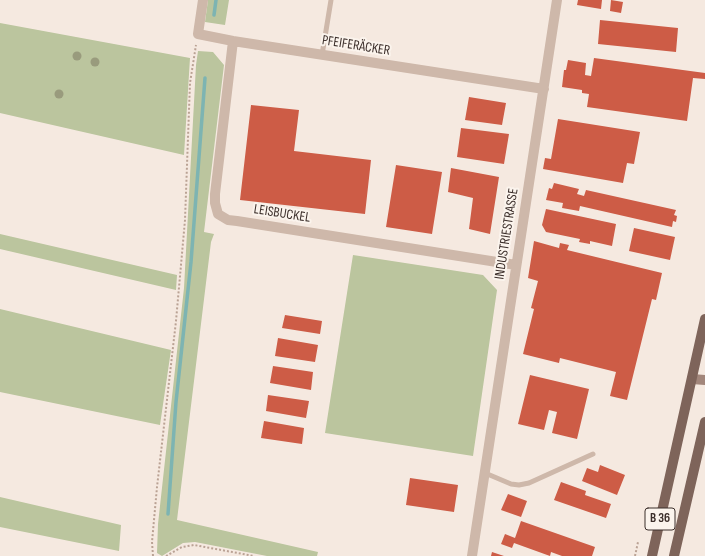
<!DOCTYPE html>
<html>
<head>
<meta charset="utf-8">
<style>
	body { margin:0 }
	canvas { display:block; background:#f5e9e0 }
</style>
</head>
<body>
<canvas width="705" height="556"></canvas>
<script>
const ctx = document.querySelector('canvas').getContext('2d');
ctx.lineJoin = 'round';
function fillPath(path, color) { ctx.fillStyle = color; ctx.fill(path, 'evenodd'); }
const toPath = rows => new Path2D(rows.map(r => 'M' + r).join(''));
function stroke(path, color, width, dash) { ctx.strokeStyle = color; ctx.lineWidth = width; ctx.lineCap = dash ? 'butt' : 'round'; ctx.setLineDash(dash || []); ctx.stroke(path); }
function label(font, color, halo, rows, align = 'center') {
  ctx.font = font + ' "Sofia Sans Condensed",sans-serif'; ctx.lineWidth = 4; ctx.setLineDash([]); ctx.textBaseline = 'middle'; ctx.strokeStyle = halo; ctx.fillStyle = color; for (const [text, x, y, turn = 0] of rows) {
    ctx.save(); ctx.translate(x, y); ctx.rotate((+turn || 0) * Math.PI / 180); ctx.textAlign = isNaN(turn) ? turn : align; if (halo) ctx.strokeText(text, 0, 0); ctx.fillText(text, 0, 0); ctx.restore();
  }
}
fillPath(toPath([
	[208,0,229,0,225,25,205,22],
	[0,23,190,58,184,155,0,113],
	[198,51,213,52,224,65,204,232,214,234,211,242,177,520,318,552,317,556,267,556,195,542,183,543,162,556,157,553,158,524,184,288,196,65],
	[0,234,177,275,176,290,0,249],
	[353,255,483,275,497,290,473,456,325,433],
	[0,309,171,350,160,425,0,392],
	[0,497,121,525,119,551,0,527]
]), '#bbc59e');
stroke(toPath([
	[214,15,216,0],
	[168,514,176,402,191,262,205,78]
]), '#7db4b2', 3.5);
fillPath(toPath([
	[578,0,602,0,601,9,577,5],
	[611,0,623,2,621,13,610,11],
	[600,20,678,28,676,52,598,44],
	[594,58,705,73,705,79,693,78,687,121,587,107,589,94,582,93,582,90,562,87,564,70,566,70,568,60,586,63,585,75,591,76],
	[469,97,506,103,502,125,465,120],
	[251,105,299,110,294,151,371,160,365,214,240,200],
	[558,119,640,132,634,164,627,163,623,183,543,169,545,158,551,159],
	[461,128,509,134,504,164,457,157],
	[396,165,442,172,432,234,386,227],
	[451,168,499,177,490,234,469,229,473,198,448,192],
	[554,183,579,189,577,194,584,196,586,190,676,210,674,215,677,216,676,222,673,221,672,227,580,206,579,211,562,208,563,203,546,200,549,188,552,189],
	[546,209,616,224,612,246,590,241,590,244,579,242,580,239,546,232,542,225],
	[634,228,675,237,670,260,629,251],
	[534,241,559,248,560,243,569,245,567,250,662,273,656,300,652,299,627,400,610,396,616,372,560,358,559,363,523,354,534,309,531,308,538,281,528,278],
	[285,315,322,321,320,334,282,328],
	[278,338,318,345,315,362,275,356],
	[273,366,313,372,311,390,270,383],
	[530,375,589,389,577,439,552,433,557,412,549,410,544,430,518,424],
	[268,395,309,401,306,418,266,411],
	[264,421,304,428,302,444,261,438],
	[600,465,625,475,617,495,582,481,587,468,598,472],
	[410,478,458,485,454,512,406,505],
	[561,482,586,491,585,495,611,504,606,518,554,500],
	[508,494,527,501,521,517,501,510],
	[521,521,595,547,592,556,562,556,551,552,550,556,514,543,512,548,501,544,505,534,515,538],
	[492,552,504,556,491,556]
]), '#cd5c46');
stroke(toPath([
	[153,556,152,542,157,487,176,321,185,220,190,83,196,45],
	[166,556,182,547,194,545,254,556],
	[635,556,638,542]
]), '#baa294', 2, [2, 2]);
stroke(toPath([
	[322,55,331,0],
	[485,473,511,484,519,485,529,483,593,454]
]), '#ceb8aa', 5);
stroke(toPath([
	[203,0,198,34,233,41,544,89],
	[233,41,215,194,215,203,218,214,228,220,237,221,516,265],
	[472,556,557,0]
]), '#ceb8aa', 10);
stroke(toPath([
	[692,379,705,380]
]), '#a2867b', 10);
stroke(toPath([
	[652,556,705,319],
	[674,556,705,422]
]), '#7e645a', 10);
ctx.fillStyle = '#999b7d';
for (const [x, y] of [
	[77,56],
	[95,62],
	[59,94]
]) { ctx.beginPath(); ctx.arc(x, y, 4.5, 0, 2 * Math.PI); ctx.fill(); }
for (const [x, y, w] of [
	[660,519,30]
]) { const box = new Path2D(); box.roundRect(x - w / 2, y - 11, w, 22, 3); ctx.fillStyle = '#fbf4ed'; ctx.fill(box); stroke(box, '#3b2e2a', 1); }
label('bold 13px', '#3b2e2a', null, [
	["B 36",660,519]
]);
label('14px', '#3b2e2a', '#fbf4ed', [
	["PFEIFERÄCKER",356,46,9],
	["LEISBUCKEL",282,214,9],
	["INDUSTRIESTRASSE",507,234,-81]
]);
</script>
</body>
</html>
